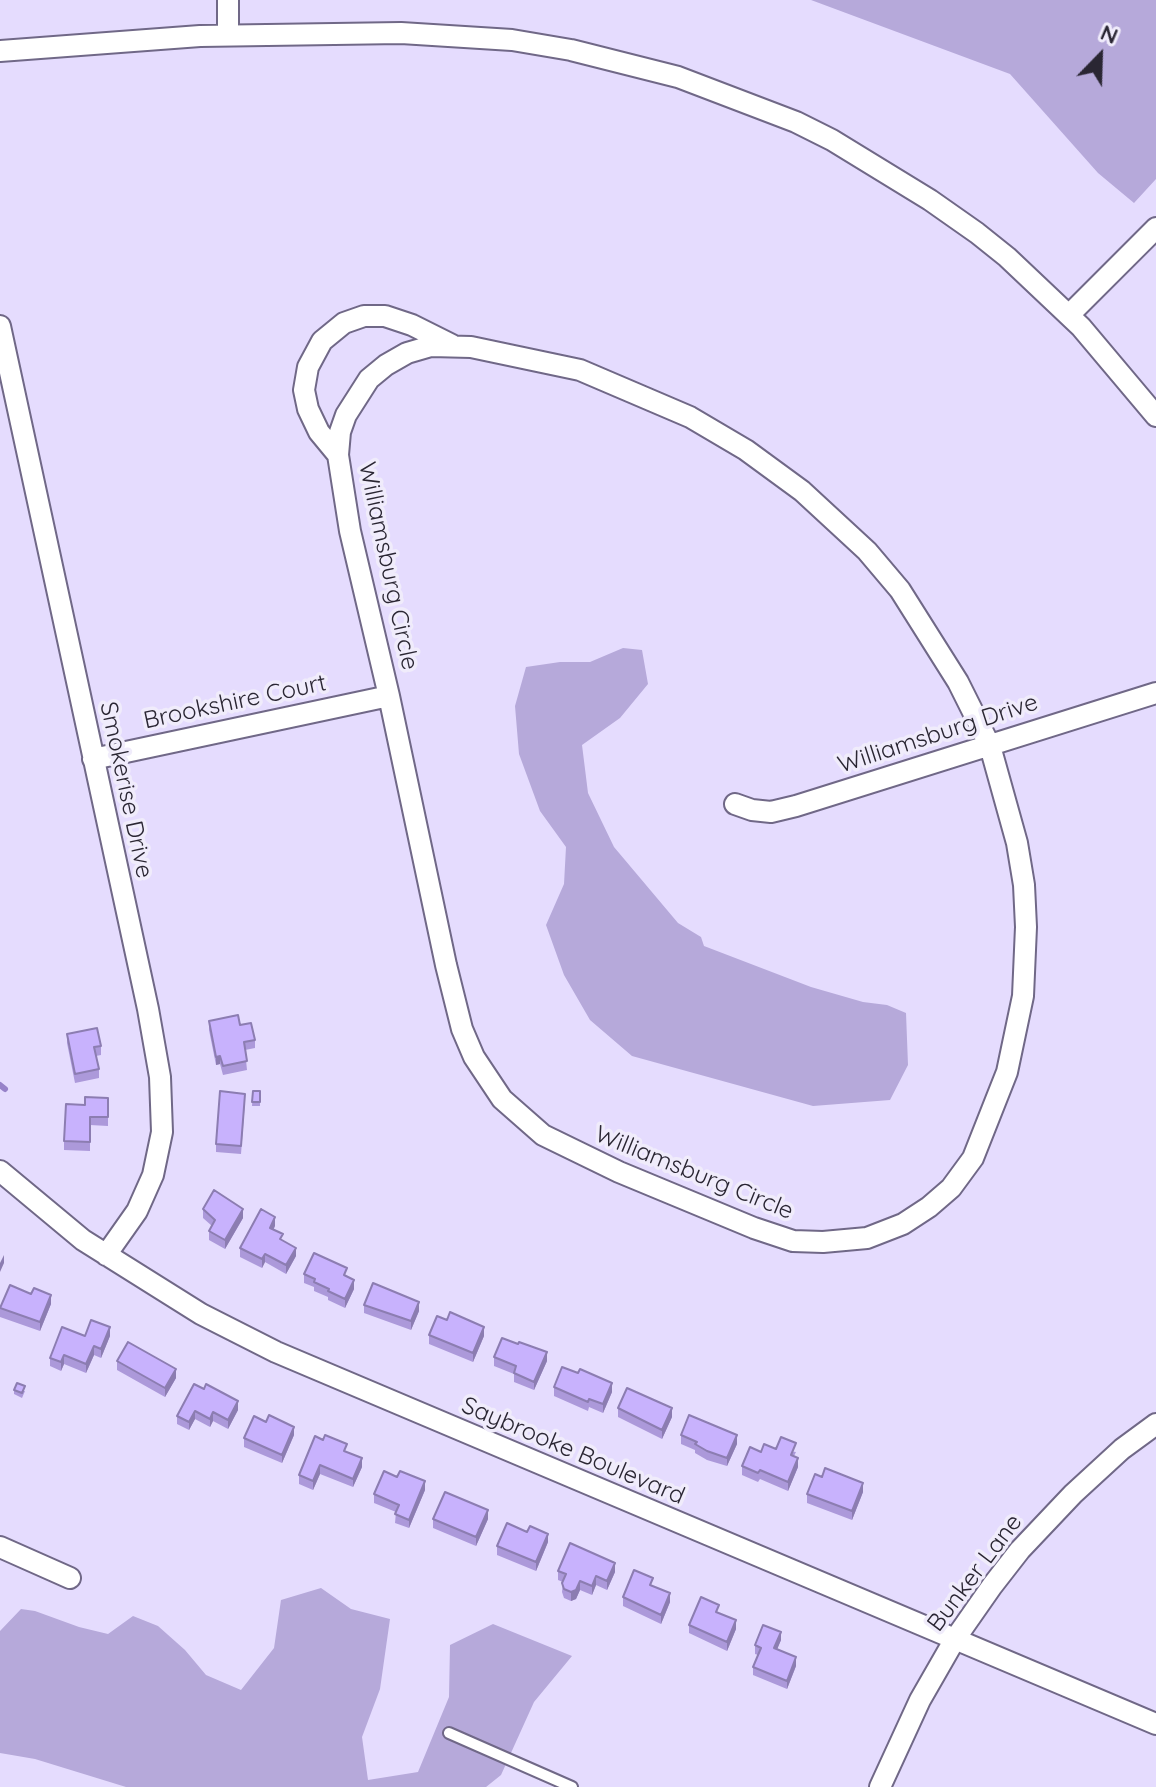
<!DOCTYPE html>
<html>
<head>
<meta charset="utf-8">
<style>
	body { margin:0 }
	#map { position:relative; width:1156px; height:1787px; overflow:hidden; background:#e5dcfe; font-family:Quicksand,sans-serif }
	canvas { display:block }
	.north { position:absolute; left:1060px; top:16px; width:80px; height:80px; -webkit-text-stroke:6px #f0ecfb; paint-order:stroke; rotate:23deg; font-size:22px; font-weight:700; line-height:32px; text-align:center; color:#2a2633 }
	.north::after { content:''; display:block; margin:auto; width:28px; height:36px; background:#2a2633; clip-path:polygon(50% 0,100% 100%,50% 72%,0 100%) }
</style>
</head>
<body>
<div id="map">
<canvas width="1156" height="1787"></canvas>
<div class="north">N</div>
</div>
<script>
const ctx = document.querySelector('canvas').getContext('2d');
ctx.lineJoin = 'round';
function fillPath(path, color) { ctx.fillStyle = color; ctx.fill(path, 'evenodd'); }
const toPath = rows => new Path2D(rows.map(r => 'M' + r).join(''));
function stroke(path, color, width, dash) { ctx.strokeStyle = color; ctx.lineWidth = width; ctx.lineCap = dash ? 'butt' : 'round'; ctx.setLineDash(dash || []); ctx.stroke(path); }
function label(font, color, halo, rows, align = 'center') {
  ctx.font = font + ' Quicksand,sans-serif'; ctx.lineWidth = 7; ctx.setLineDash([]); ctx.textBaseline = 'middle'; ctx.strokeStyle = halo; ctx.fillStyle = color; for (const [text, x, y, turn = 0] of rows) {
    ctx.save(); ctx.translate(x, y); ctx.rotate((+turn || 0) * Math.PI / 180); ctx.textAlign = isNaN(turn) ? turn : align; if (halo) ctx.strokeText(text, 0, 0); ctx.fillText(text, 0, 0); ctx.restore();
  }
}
fillPath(toPath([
	[811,0,1156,0,1156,179,1134,203,1098,173,1010,74],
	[623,648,642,650,648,684,620,718,582,745,588,793,614,847,678,923,701,937,704,946,811,987,863,1002,887,1005,906,1013,908,1065,890,1100,813,1106,632,1056,590,1020,564,975,546,925,564,884,566,847,540,811,519,754,515,706,526,667,560,662,590,662],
	[321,1588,351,1609,390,1619,380,1689,362,1737,368,1780,418,1772,449,1697,450,1645,493,1624,572,1656,534,1702,501,1775,486,1787,126,1787,35,1759,0,1753,0,1631,21,1609,35,1611,79,1627,108,1634,133,1616,158,1626,185,1650,206,1675,241,1690,274,1648,281,1600]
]), '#b6a9da');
stroke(toPath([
	[0,1085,5,1089]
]), '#9782c9', 6);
const service = toPath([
	[449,1733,572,1787]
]);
const minor = toPath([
	[228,0,228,35],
	[0,51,200,36,401,33,512,40,571,50,678,77,796,122,832,140,930,200,977,233,1007,257,1081,327,1156,416],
	[1069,315,1156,228],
	[0,326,148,1009,160,1077,162,1132,153,1175,137,1211,106,1255],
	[431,346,471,347,580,370,690,417,746,450,802,491,867,551,900,590,958,682,990,746,1017,843,1024,885,1026,927,1023,996,1007,1072,973,1158,951,1188,929,1207,903,1224,867,1238,823,1242,793,1241,754,1228,619,1172,543,1135,502,1099,474,1057,462,1029,446,965,389,696,350,531,338,455,340,432,346,415,369,379,386,365,407,353,431,346],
	[338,455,319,432,308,409,304,390,308,367,322,341,344,323,364,316,385,316,412,325,452,345],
	[93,759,389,696],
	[735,804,752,810,771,812,796,806,1156,693],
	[0,1171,83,1240,201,1314,276,1352,1156,1724],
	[0,1547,70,1578],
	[880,1787,920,1700,955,1639,992,1586,1020,1550,1073,1494,1122,1449,1156,1424]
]);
stroke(service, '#706887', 14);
stroke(minor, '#706887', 24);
stroke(service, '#fff', 10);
stroke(minor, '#fff', 20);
fillPath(toPath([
	[209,1021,255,1040,255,1048,245,1050,247,1070,223,1075,220,1064,216,1065,209,1030],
	[67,1034,101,1046,101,1055,96,1056,99,1069,99,1078,75,1083,67,1043],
	[253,1091,260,1091,260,1106,252,1106],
	[108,1098,108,1126,90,1125,90,1151,64,1150,64,1141,85,1105],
	[245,1102,241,1154,216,1152,216,1144],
	[203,1209,243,1218,225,1249,209,1240,209,1231,212,1226,203,1218],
	[275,1226,273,1230,296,1256,286,1274,265,1262,262,1268,240,1257,240,1248],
	[304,1274,347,1277,354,1289,345,1308,328,1300,328,1297,314,1291,314,1287,304,1283],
	[31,1294,51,1304,40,1331,0,1317,0,1308],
	[364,1305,419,1311,411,1330,364,1313],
	[447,1320,484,1336,473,1362,429,1344,429,1335],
	[85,1336,110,1336,101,1358,94,1355,86,1373,64,1364,61,1371,50,1366,50,1358],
	[494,1357,547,1361,534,1390,514,1382,514,1374,494,1366],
	[117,1361,176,1378,165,1397,117,1370],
	[194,1384,238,1410,228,1429,213,1421,210,1427,195,1419,189,1430,177,1424,177,1416],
	[554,1387,612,1392,603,1413,589,1407,588,1411,554,1396],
	[14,1390,25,1391,22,1398,14,1394],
	[618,1408,672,1417,662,1439,618,1417],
	[266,1422,294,1435,282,1463,244,1447,244,1438],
	[681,1435,737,1444,727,1466,707,1460,695,1453,695,1450,681,1444],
	[776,1449,796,1452,794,1456,798,1467,788,1491,760,1479,758,1482,742,1475,742,1466],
	[347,1452,362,1467,353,1487,320,1474,313,1490,299,1484,299,1475],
	[425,1490,409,1528,395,1523,396,1512,374,1503,374,1494],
	[863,1492,852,1520,807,1503,807,1494],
	[433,1519,488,1519,476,1546,433,1528],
	[548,1542,536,1571,497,1555,497,1546],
	[558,1571,615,1572,607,1590,596,1585,592,1595,580,1590,576,1599,571,1601,564,1598,562,1592,563,1582,558,1580],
	[653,1586,670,1602,661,1624,623,1606,623,1597],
	[689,1625,736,1629,727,1651,689,1633],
	[781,1640,777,1649,796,1666,787,1689,753,1675,753,1667,758,1655,755,1654,755,1645]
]), '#ac99da');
fillPath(toPath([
	[220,1056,220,1064,216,1065,216,1057],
	[243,1209,243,1218,225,1249,225,1240],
	[275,1217,275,1226,270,1236,270,1228],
	[296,1248,296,1256,286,1274,286,1265],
	[265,1254,265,1262,262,1268,262,1259],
	[4,1255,4,1263,0,1272,0,1263],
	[354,1280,354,1289,345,1308,345,1299],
	[51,1295,51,1304,40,1331,40,1322],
	[419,1302,419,1311,411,1330,411,1321],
	[110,1327,110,1336,101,1358,101,1349],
	[484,1327,484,1336,473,1362,473,1353],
	[94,1346,94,1355,86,1373,86,1364],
	[547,1352,547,1361,534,1390,534,1382],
	[64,1355,64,1364,61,1371,61,1362],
	[176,1369,176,1378,165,1397,165,1388],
	[612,1383,612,1392,603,1413,603,1404],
	[238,1401,238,1410,228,1429,228,1420],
	[672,1408,672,1417,662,1439,662,1430],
	[195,1411,195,1419,189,1430,189,1422],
	[213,1412,213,1421,210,1427,210,1419],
	[294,1427,294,1435,282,1463,282,1455],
	[737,1435,737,1444,727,1466,727,1458],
	[362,1458,362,1467,353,1487,353,1479],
	[798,1458,798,1467,788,1491,788,1482],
	[320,1465,320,1474,313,1490,313,1481],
	[425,1481,425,1490,409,1528,409,1520],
	[863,1483,863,1492,852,1520,852,1511],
	[488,1510,488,1519,476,1546,476,1537],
	[548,1534,548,1542,536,1571,536,1562],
	[615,1563,615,1572,607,1590,607,1581],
	[596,1576,596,1585,592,1595,592,1586],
	[580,1581,580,1590,576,1599,571,1601,571,1592],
	[670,1593,670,1602,661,1624,661,1615],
	[736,1620,736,1629,727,1651,727,1642],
	[781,1632,781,1640,774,1657,774,1648],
	[796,1657,796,1666,787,1689,787,1681]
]), '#8c7db1');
const building = toPath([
	[238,1015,240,1025,251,1023,255,1040,244,1042,247,1061,223,1066,220,1056,216,1057,209,1021,238,1015],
	[97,1028,101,1046,94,1047,99,1069,75,1074,67,1034,97,1028],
	[220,1091,245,1094,241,1146,216,1144,220,1091],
	[253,1091,260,1091,260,1102,252,1102,253,1091],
	[85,1097,108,1098,108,1117,90,1117,90,1142,64,1141,66,1104,85,1105,85,1097],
	[214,1190,243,1209,225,1240,209,1231,215,1220,203,1209,214,1190],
	[261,1209,275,1217,270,1228,283,1234,280,1239,296,1248,286,1265,265,1254,262,1259,240,1248,261,1209],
	[314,1253,347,1268,344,1275,354,1280,345,1299,328,1291,329,1289,314,1282,315,1279,304,1274,314,1253],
	[373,1283,419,1302,411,1321,364,1305,373,1283],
	[10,1285,31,1294,34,1288,51,1295,40,1322,0,1308,10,1285],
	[450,1312,484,1327,473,1353,429,1335,437,1316,447,1320,450,1312],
	[91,1320,110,1327,101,1349,94,1346,86,1364,64,1355,61,1362,50,1358,62,1327,85,1336,91,1320],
	[502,1338,518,1344,519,1342,547,1352,534,1382,514,1373,516,1366,494,1357,502,1338],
	[128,1342,176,1369,165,1388,117,1361,128,1342],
	[562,1367,578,1373,580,1369,612,1383,603,1404,589,1399,588,1402,554,1387,562,1367],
	[17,1383,25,1386,22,1393,14,1390,17,1383],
	[194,1384,204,1389,206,1384,238,1401,228,1420,213,1412,210,1419,195,1411,189,1422,177,1416,194,1384],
	[627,1388,672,1408,662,1430,618,1408,627,1388],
	[269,1415,294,1427,282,1455,244,1438,254,1416,266,1422,269,1415],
	[689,1415,737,1435,727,1458,707,1451,695,1444,697,1442,681,1435,689,1415],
	[325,1435,347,1444,344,1451,362,1458,353,1479,320,1465,313,1481,299,1475,315,1436,323,1440,325,1435],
	[781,1437,796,1443,791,1455,798,1458,788,1482,760,1470,758,1473,742,1466,750,1447,761,1452,764,1444,776,1449,781,1437],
	[825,1468,863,1483,852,1511,807,1494,815,1474,822,1477,825,1468],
	[384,1471,397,1477,400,1471,425,1481,409,1520,395,1514,399,1505,374,1494,384,1471],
	[445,1492,488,1510,476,1537,433,1519,445,1492],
	[507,1523,527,1532,530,1526,548,1534,536,1562,497,1546,507,1523],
	[570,1543,615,1563,607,1581,596,1576,592,1586,580,1581,576,1590,571,1592,564,1589,562,1583,566,1574,558,1571,570,1543],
	[634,1570,653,1578,650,1585,670,1593,661,1615,623,1597,634,1570],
	[701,1597,719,1605,716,1612,736,1620,727,1642,689,1625,701,1597],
	[763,1625,781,1632,774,1648,796,1657,787,1681,753,1667,761,1648,755,1645,763,1625]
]);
fillPath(building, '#c8b2fd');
stroke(building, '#8c7db1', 2);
label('24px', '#2a2633', '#f0ecfb', [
	["Williamsburg Circle",388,566,78],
	["Brookshire Court",235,702,-12],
	["Williamsburg Drive",938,734,-18],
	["Smokerise Drive",126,790,78],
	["Williamsburg Circle",694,1173,22],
	["Saybrooke Boulevard",573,1451,23],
	["Bunker Lane",975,1573,-53]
]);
</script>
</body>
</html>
